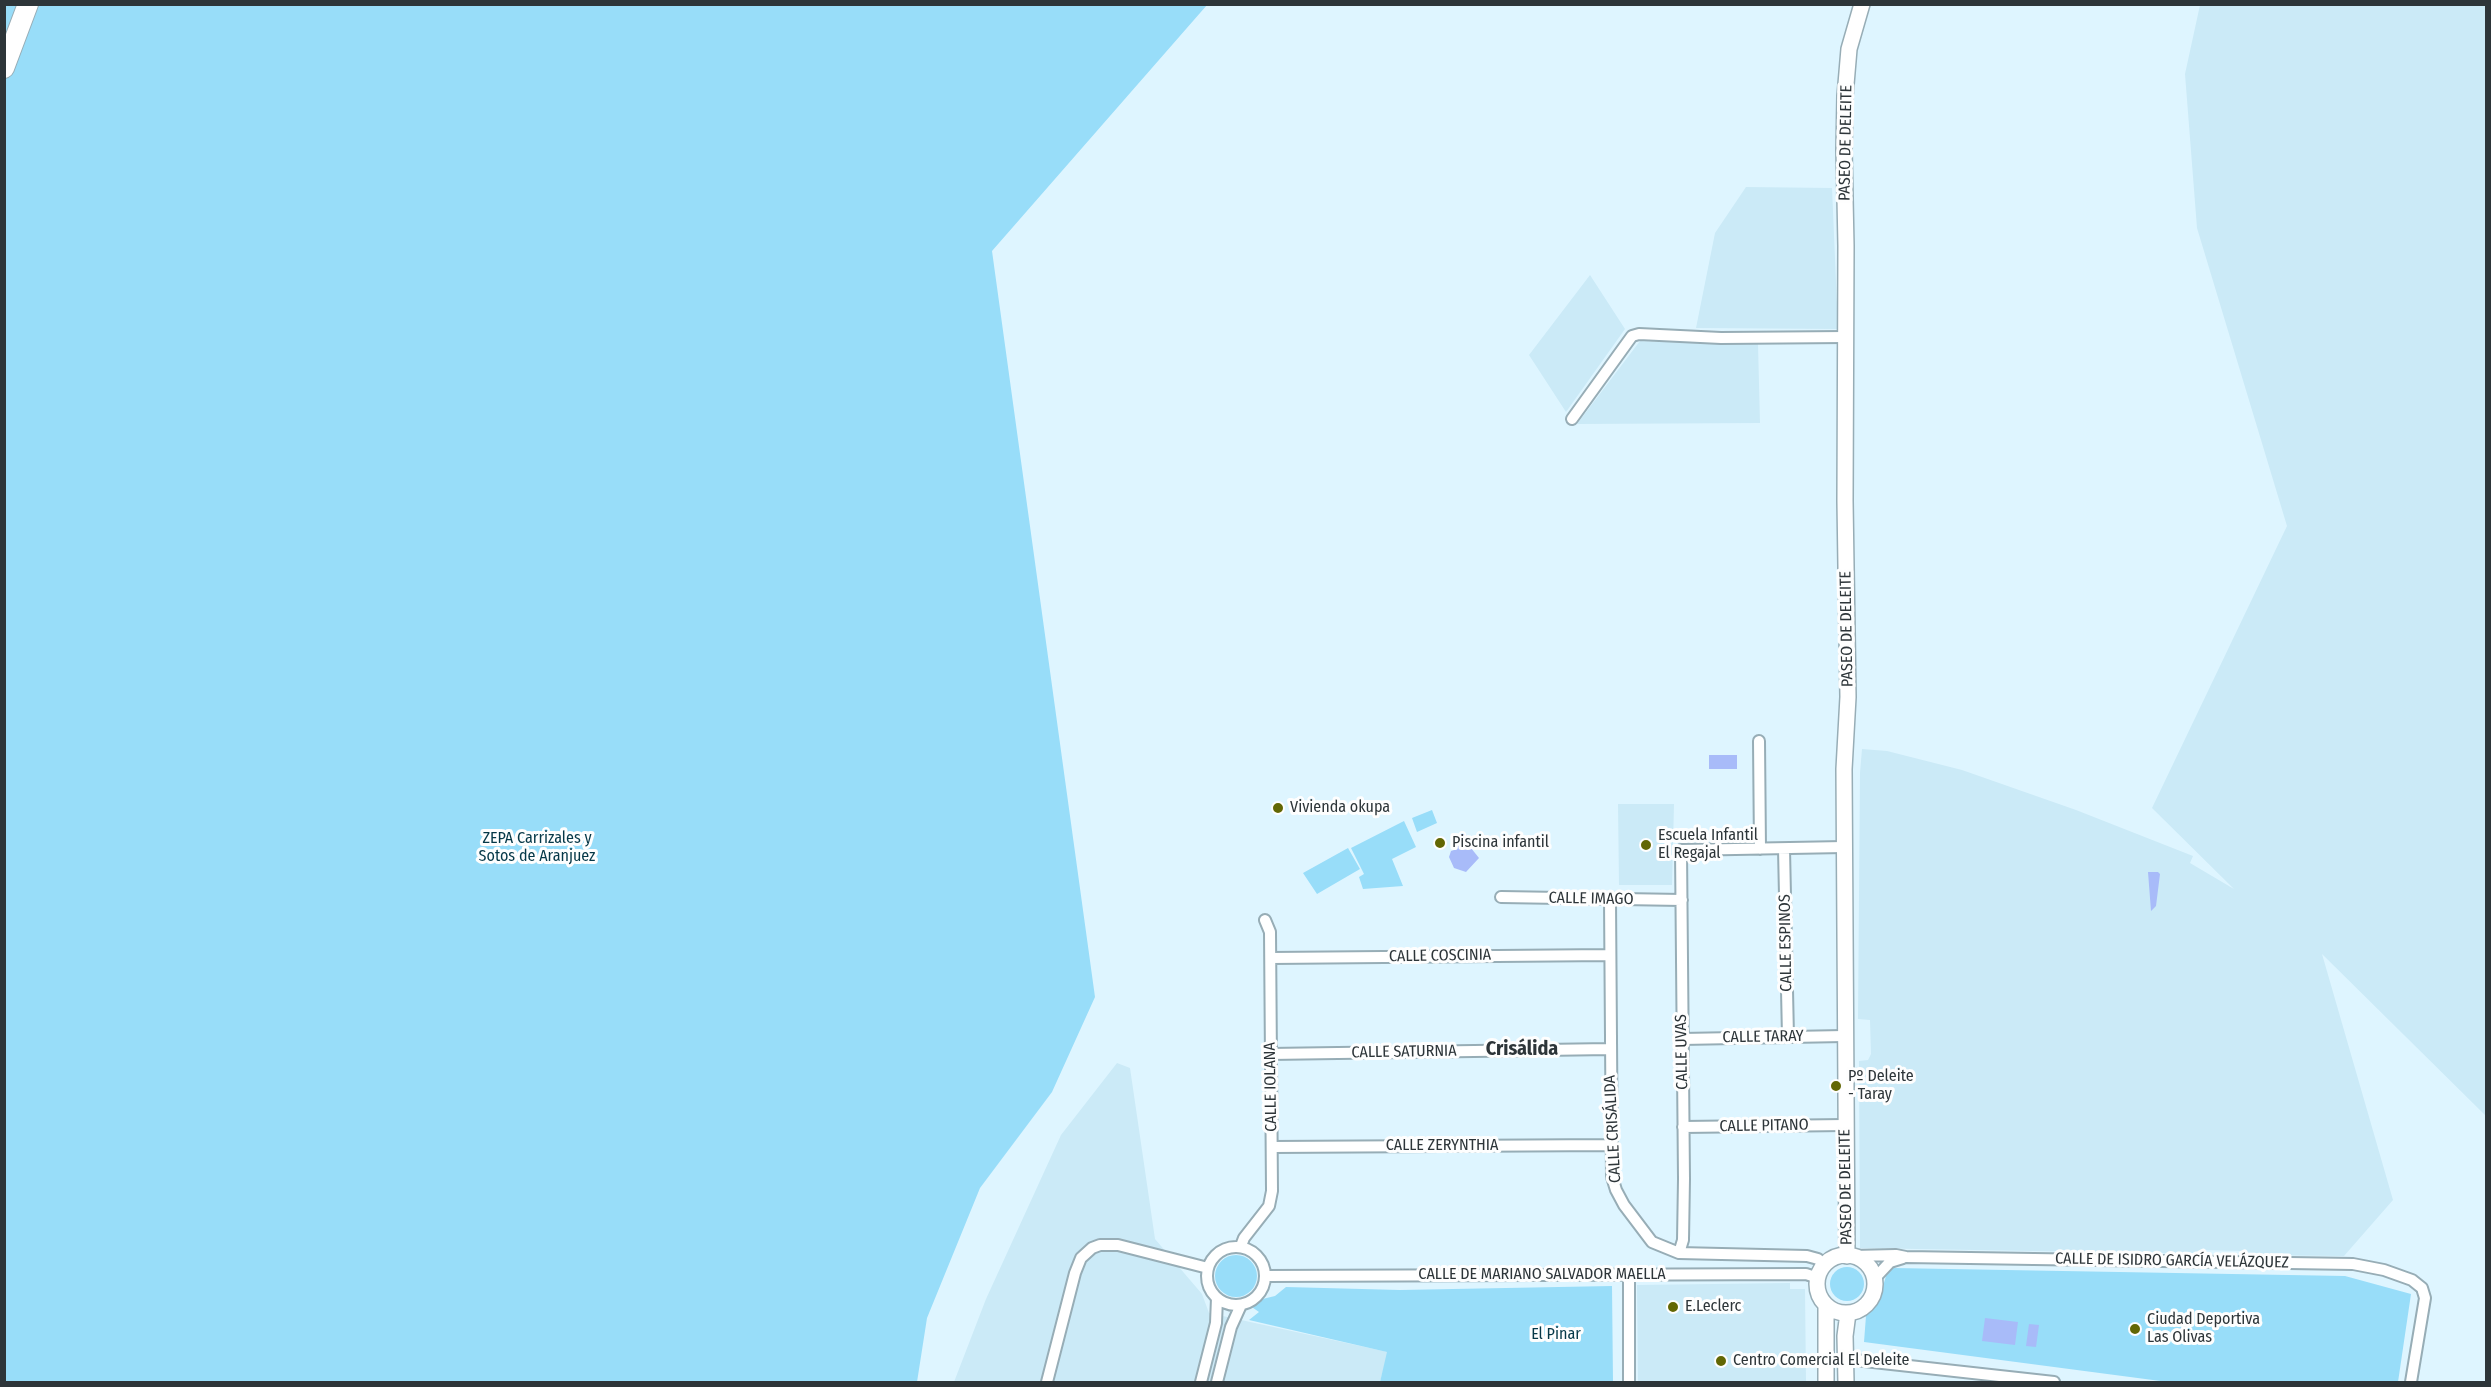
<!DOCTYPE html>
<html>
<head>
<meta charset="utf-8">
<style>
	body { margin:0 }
	#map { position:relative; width:2491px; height:1387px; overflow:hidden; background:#def5ff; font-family:"Fira Sans Condensed",sans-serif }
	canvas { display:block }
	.frame { position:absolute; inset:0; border:6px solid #2d3539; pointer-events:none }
</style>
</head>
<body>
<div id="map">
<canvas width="2491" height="1387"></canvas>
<div class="frame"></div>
</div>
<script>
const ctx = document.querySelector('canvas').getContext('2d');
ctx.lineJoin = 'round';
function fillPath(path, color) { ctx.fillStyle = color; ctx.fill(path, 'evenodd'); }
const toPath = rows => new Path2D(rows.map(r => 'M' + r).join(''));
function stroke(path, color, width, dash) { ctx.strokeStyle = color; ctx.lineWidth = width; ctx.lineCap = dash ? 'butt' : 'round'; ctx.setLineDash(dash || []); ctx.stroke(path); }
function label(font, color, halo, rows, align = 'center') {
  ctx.font = font + ' "Fira Sans Condensed",sans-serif'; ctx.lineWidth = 6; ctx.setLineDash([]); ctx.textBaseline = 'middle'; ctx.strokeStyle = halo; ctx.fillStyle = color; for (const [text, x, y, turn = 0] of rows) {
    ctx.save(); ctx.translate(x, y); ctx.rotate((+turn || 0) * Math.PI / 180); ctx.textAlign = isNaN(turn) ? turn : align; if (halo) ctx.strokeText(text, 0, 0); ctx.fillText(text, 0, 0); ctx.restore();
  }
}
fillPath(toPath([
	[2200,5,2486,5,2486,1116,2322,954,2393,1200,2344,1256,2244,1255,2244,1251,2202,1250,2202,1254,1860,1248,1859,1061,1868,1060,1871,1054,1870,1020,1858,1019,1860,773,1862,749,1887,751,1962,770,2076,810,2193,856,2190,863,2234,889,2152,808,2287,526,2197,228,2185,74],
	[1746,187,1832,188,1838,329,1696,328,1715,233],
	[1590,275,1625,329,1566,412,1529,355],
	[1640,341,1758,344,1760,423,1577,424],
	[1618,804,1674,804,1672,885,1619,885],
	[1117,1063,1130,1068,1155,1239,1202,1294,1209,1313,1388,1352,1380,1382,954,1382,986,1299,1061,1135],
	[1790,1283,1790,1289,1805,1289,1806,1382,1638,1382,1637,1285]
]), '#cbeaf7');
fillPath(toPath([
	[5,5,1207,5,992,251,1095,997,1052,1092,980,1188,927,1318,917,1382,5,1382],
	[1432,810,1437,823,1417,832,1412,818],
	[1404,821,1416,847,1392,859,1403,886,1363,889,1359,877,1364,874,1351,848],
	[1348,848,1360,869,1317,894,1303,873],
	'1215 1276a21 21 0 1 1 42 0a21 21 0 1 1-42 0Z',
	'1830 1284a17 17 0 1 1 34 0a17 17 0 1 1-34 0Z',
	[1893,1268,2345,1276,2411,1294,2398,1382,2168,1382,1864,1342,1866,1316,1878,1303,1886,1276],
	[1612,1286,1613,1382,1380,1382,1387,1352,1249,1320,1259,1312,1246,1303,1275,1296,1286,1287,1400,1290]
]), '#98ddf9');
fillPath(toPath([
	[1709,755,1737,755,1737,769,1709,769],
	[1462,834,1470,836,1471,848,1479,858,1466,872,1454,868,1449,857,1451,851,1457,849,1457,837],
	[2148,872,2158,872,2160,874,2156,906,2151,911],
	[1985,1318,2018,1322,2015,1345,1982,1341],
	[2029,1324,2039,1325,2036,1347,2026,1346]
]), '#a8bbf9');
const minor = toPath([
	[1572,419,1632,336,1639,334,1721,338,1846,337],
	[1759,741,1760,849],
	[1784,849,1788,1037],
	[1501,897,1682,900],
	[1610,900,1612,1177,1616,1190,1624,1205,1652,1242,1679,1253,1807,1256,1818,1259,1824,1265],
	[1271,958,1610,955],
	[1682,1039,1844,1036],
	[1270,1054,1610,1049],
	[1683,1127,1845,1125],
	[1272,1147,1612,1145],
	[1241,1246,1244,1238,1269,1206,1272,1191,1270,932,1265,920],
	'1207 1276a29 29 0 1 1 58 0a29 29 0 1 1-58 0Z',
	[1679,1253,1683,1240,1684,1179,1681,850,1844,847],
	[1853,1256,1896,1255,1906,1257,2353,1264,2384,1270,2412,1280,2422,1288,2425,1298,2411,1382],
	[1629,1274,1629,1382],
	[1266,1276,1806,1274,1818,1278],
	[1875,1278,1890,1262,1903,1258],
	[1846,1359,2054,1382],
	[1047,1382,1075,1273,1081,1258,1092,1248,1100,1245,1118,1245,1208,1268],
	[1201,1382,1216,1323,1217,1298],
	[1217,1382,1231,1327,1241,1305]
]);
const secondary = toPath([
	'1817 1284a29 29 0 1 1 58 0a29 29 0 1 1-58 0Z',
	[1847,1256,1844,769,1848,697,1845,501,1846,246,1844,150,1845,96,1849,49,1862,4],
	[1826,1306,1826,1382],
	[1846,1382,1845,1336,1848,1313]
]);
const motorway = toPath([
	[4,68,28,4]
]);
stroke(minor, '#97adb6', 14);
stroke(secondary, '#97adb6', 18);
stroke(motorway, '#97adb6', 22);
stroke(minor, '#fff', 10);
stroke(secondary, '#fff', 15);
stroke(motorway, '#fff', 20);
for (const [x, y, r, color] of [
	[1278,808,6,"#626704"],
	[1440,843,6,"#626704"],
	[1646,845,6,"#626704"],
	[1836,1086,6,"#626704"],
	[1673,1307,6,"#626704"],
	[2135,1329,6,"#626704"],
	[1721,1361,6,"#626704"]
]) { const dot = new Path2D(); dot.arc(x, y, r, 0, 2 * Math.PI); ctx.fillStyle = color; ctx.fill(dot); stroke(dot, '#fefefe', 2); }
label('16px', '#2d3539', '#fefefe', [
	["PASEO DE DELEITE",1846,143,-89],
	["PASEO DE DELEITE",1847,629,-91],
	["CALLE IMAGO",1591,899,1],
	["CALLE ESPINOS",1786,943,-91],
	["CALLE COSCINIA",1440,956,-1],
	["CALLE TARAY",1763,1037,-1],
	["CALLE SATURNIA",1404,1052,-1],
	["CALLE UVAS",1682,1052,-91],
	["CALLE IOLANA",1271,1087,-91],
	["CALLE PITANO",1764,1126,-1],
	["CALLE CRISÁLIDA",1613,1129,-93],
	["CALLE ZERYNTHIA",1442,1146],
	["PASEO DE DELEITE",1846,1187,-91],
	["CALLE DE ISIDRO GARCÍA VELÁZQUEZ",2172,1261,1],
	["CALLE DE MARIANO SALVADOR MAELLA",1542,1275]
]);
label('16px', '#2d3539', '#fefefe', [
	["Vivienda okupa",1290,808],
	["Escuela Infantil",1658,836],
	["El Regajal",1658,854],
	["Piscina infantil",1452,843],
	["Pº Deleite",1848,1077],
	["- Taray",1848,1095],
	["E.Leclerc",1685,1307],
	["Ciudad Deportiva",2147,1320],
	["Las Olivas",2147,1338],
	["Centro Comercial El Deleite",1733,1361]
], 'left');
label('16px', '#053848', '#fefefe', [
	["ZEPA Carrizales y",537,839],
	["Sotos de Aranjuez",537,857],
	["El Pinar",1556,1335]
]);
label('bold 20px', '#2d3539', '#fefefe', [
	["Crisálida",1522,1049]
]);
</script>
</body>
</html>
